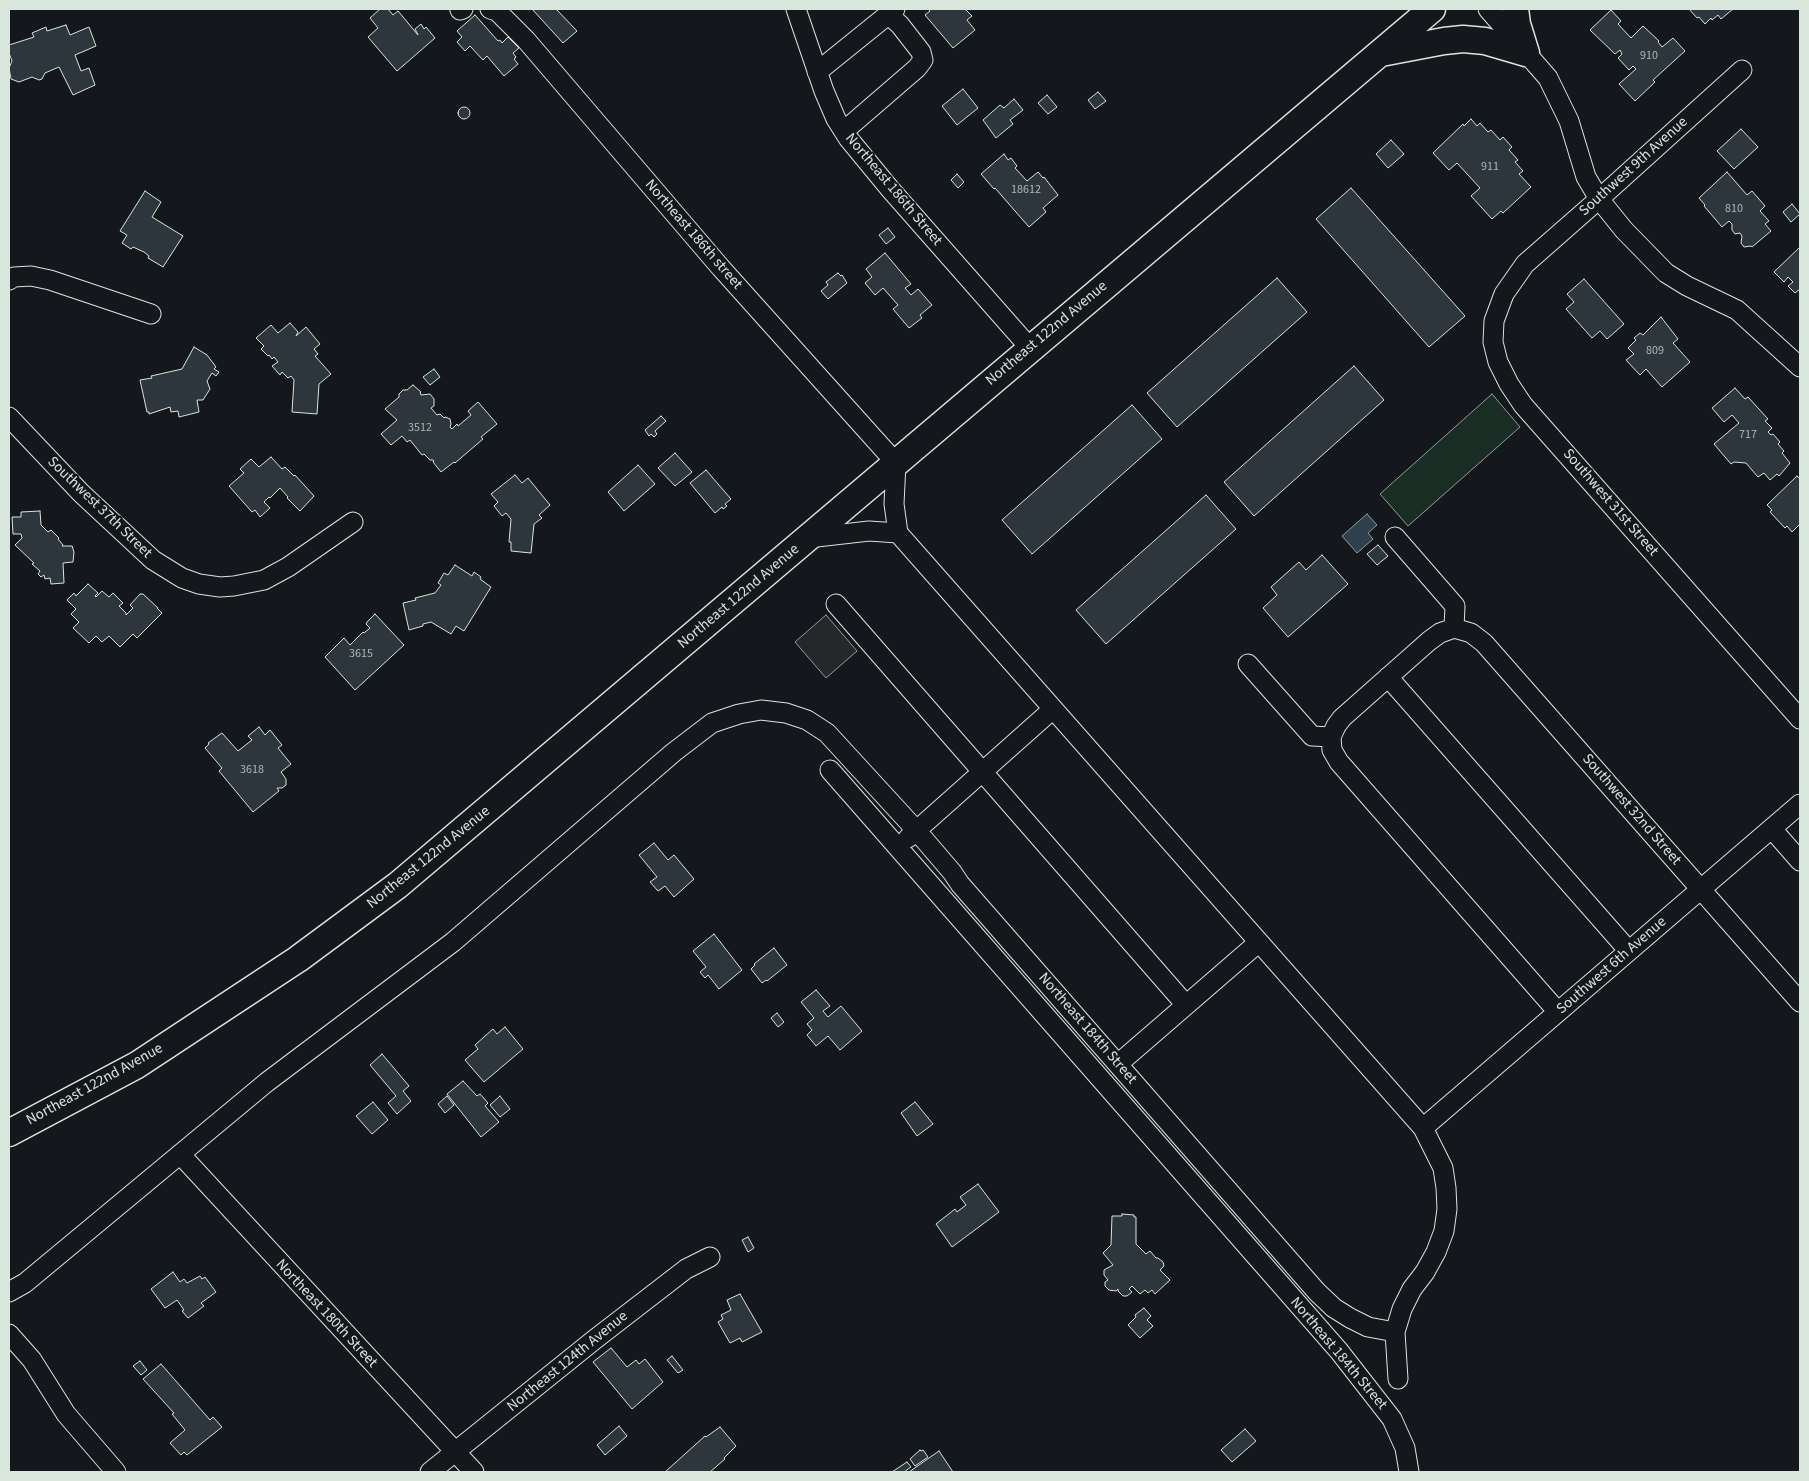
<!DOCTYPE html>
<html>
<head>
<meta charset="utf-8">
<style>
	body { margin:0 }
	#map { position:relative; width:1809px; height:1481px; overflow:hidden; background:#14181c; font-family:"Source Sans 3",sans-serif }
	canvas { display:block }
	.frame { position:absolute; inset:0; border:10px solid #d8e6dc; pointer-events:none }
</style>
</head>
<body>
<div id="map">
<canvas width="1809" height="1481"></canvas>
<div class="frame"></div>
</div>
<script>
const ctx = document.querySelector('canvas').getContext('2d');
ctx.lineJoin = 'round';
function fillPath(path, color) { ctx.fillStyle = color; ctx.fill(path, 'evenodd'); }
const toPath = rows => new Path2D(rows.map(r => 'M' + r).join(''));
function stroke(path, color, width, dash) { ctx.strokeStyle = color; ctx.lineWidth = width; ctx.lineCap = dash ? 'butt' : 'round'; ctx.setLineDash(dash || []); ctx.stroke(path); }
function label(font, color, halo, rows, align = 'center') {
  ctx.font = font + ' "Source Sans 3",sans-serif'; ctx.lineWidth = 4; ctx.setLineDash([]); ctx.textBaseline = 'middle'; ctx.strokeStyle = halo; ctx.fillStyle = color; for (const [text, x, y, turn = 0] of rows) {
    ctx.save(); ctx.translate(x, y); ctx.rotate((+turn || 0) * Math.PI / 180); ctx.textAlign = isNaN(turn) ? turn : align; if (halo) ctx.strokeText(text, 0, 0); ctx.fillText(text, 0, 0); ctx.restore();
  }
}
const green = toPath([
	[1492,394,1520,427,1408,526,1380,494,1492,394]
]);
fillPath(green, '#1a2d24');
stroke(green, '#939e99', 1);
const parking = toPath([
	[826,615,857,651,826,678,795,642,826,615]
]);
fillPath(parking, '#24282b');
stroke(parking, '#939e99', 1);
const water = toPath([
	[1367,514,1377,525,1368,533,1373,539,1357,553,1342,536,1367,514]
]);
fillPath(water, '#2f3f4d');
stroke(water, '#939e99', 1);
const building = toPath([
	[380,9,388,9,393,15,398,11,418,35,415,29,421,24,424,29,426,27,435,38,397,71,368,37,378,28,370,18,380,9],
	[532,9,556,9,577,31,563,43,532,9],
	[928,9,965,9,972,16,967,20,975,30,953,48,925,15,930,11,928,9],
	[1689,9,1733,9,1721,19,1718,15,1712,20,1711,18,1705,24,1699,17,1697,18,1689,9],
	[1611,10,1621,21,1618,24,1631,38,1643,26,1659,41,1658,42,1662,47,1673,38,1685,51,1653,80,1655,82,1635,101,1619,84,1636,69,1633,66,1629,70,1618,58,1622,54,1620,50,1615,54,1590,30,1611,10],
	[475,15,498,41,500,40,502,43,508,37,519,48,513,53,516,57,514,59,518,64,504,76,487,56,483,60,470,46,465,51,457,42,462,37,457,31,475,15],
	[66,25,70,35,89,27,96,46,75,55,81,71,89,68,95,85,73,95,59,67,45,73,42,79,39,80,32,77,19,82,11,79,9,68,12,61,9,53,9,45,34,37,32,33,46,27,47,31,66,25],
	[963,89,978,108,957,125,942,106,963,89],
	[1098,92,1106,101,1095,109,1088,100,1098,92],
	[1047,95,1057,107,1048,114,1038,103,1047,95],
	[1014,99,1023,110,1010,120,1013,124,996,138,983,120,1000,105,1004,108,1014,99],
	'458 113a6 6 0 1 1 12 0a6 6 0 1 1-12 0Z',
	[1471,119,1477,126,1480,123,1488,132,1491,130,1500,140,1503,137,1512,147,1509,150,1518,160,1515,162,1523,171,1519,174,1531,187,1503,213,1501,211,1492,219,1471,196,1480,188,1457,163,1449,170,1433,153,1463,124,1464,126,1471,119],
	[1741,129,1758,147,1734,169,1717,151,1741,129],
	[1391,140,1404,154,1388,168,1376,154,1391,140],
	[1004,154,1008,160,1011,158,1017,166,1015,168,1027,181,1038,172,1043,178,1044,177,1058,195,1043,208,1046,212,1029,227,995,188,994,189,981,174,1004,154],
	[1727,172,1747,195,1752,191,1765,206,1760,211,1769,221,1765,224,1771,231,1752,247,1751,246,1744,247,1741,243,1742,236,1740,233,1735,234,1732,230,1732,224,1729,221,1722,227,1704,206,1705,205,1699,198,1727,172],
	[957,174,964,182,958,188,951,180,957,174],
	[1351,188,1465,316,1429,347,1316,219,1351,188],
	[145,191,161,202,152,217,183,236,163,267,148,258,149,256,144,252,133,247,131,249,122,243,127,235,120,231,145,191],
	[1792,204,1800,214,1791,222,1783,212,1792,204],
	[888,228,895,237,886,244,879,235,888,228],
	[1800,247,1800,289,1795,293,1788,286,1793,282,1788,277,1784,282,1774,272,1800,247],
	[885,253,911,284,905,288,911,295,918,289,932,305,920,315,922,318,909,328,893,309,898,305,883,288,875,295,865,283,872,277,866,269,885,253],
	[838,273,841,276,842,275,847,283,828,299,821,291,828,285,826,282,838,273],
	[1277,278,1307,312,1177,427,1147,393,1277,278],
	[1584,279,1624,324,1607,339,1600,331,1592,338,1566,309,1574,302,1567,294,1584,279],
	[1661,317,1678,339,1673,343,1690,362,1662,387,1646,369,1640,375,1626,360,1634,354,1628,348,1636,340,1634,338,1640,333,1643,335,1661,317],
	[290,323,298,332,296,336,306,327,320,344,314,349,318,354,315,356,331,374,319,384,317,414,292,412,294,380,291,376,288,378,282,372,280,375,272,366,278,362,274,357,272,359,269,355,268,356,261,349,264,346,256,338,271,325,278,333,290,323],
	[194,347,207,355,216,367,214,369,219,372,216,376,212,373,207,381,210,389,203,400,197,400,199,412,179,417,178,411,171,412,170,407,149,414,149,412,147,412,140,380,152,378,151,376,182,369,194,347],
	[1354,366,1384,400,1254,516,1224,482,1354,366],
	[434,369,440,377,430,385,423,377,434,369],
	[413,385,421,392,420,393,421,395,430,394,434,399,434,406,431,408,437,415,440,414,444,418,445,417,450,419,451,424,450,427,452,429,457,424,458,426,471,415,468,411,478,402,497,424,481,437,483,439,455,463,454,462,441,472,433,462,434,461,433,460,430,460,424,454,422,455,410,440,407,442,402,436,391,445,381,434,397,420,385,409,399,397,399,394,403,390,407,390,413,385],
	[1735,388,1745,399,1748,397,1768,419,1765,421,1772,428,1768,432,1771,435,1773,434,1780,442,1778,444,1784,451,1782,453,1790,463,1779,476,1777,474,1770,480,1764,473,1758,477,1746,463,1734,462,1731,464,1714,444,1739,423,1732,415,1724,422,1712,408,1735,388],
	[1132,405,1162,439,1032,554,1002,520,1132,405],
	[661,416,666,421,655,431,657,434,654,437,651,434,649,436,645,430,661,416],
	[675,453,692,472,675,486,658,468,675,453],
	[271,457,282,469,285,467,294,476,295,475,314,496,300,511,287,498,288,497,280,488,270,498,269,497,264,502,270,508,260,517,255,510,252,512,229,486,244,473,240,469,251,459,259,467,271,457],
	[638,465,655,484,624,511,608,492,638,465],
	[706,470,731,499,725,504,727,506,723,509,722,507,715,513,690,483,706,470],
	[515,475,522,483,528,478,550,505,539,515,542,518,534,524,531,553,511,551,511,542,509,542,511,519,506,513,502,516,494,506,498,502,491,494,515,475],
	[1797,476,1800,479,1800,524,1792,532,1787,526,1785,528,1770,512,1772,510,1767,505,1797,476],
	[1206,495,1236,529,1106,644,1076,610,1206,495],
	[40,511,41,525,48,532,51,530,59,538,58,539,63,545,62,546,72,546,74,552,73,562,63,563,64,583,51,584,50,578,45,579,44,575,41,577,38,574,40,571,32,564,34,563,15,545,22,538,21,534,13,534,12,517,21,517,21,512,40,511],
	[1378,545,1388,556,1377,565,1367,554,1378,545],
	[1322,555,1348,584,1288,637,1263,608,1277,595,1271,587,1299,562,1306,570,1322,555],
	[455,565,472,576,474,572,481,577,480,579,491,587,464,631,456,626,451,634,431,622,423,624,423,626,409,630,403,603,416,600,415,598,435,593,441,585,438,583,444,573,448,575,455,565],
	[88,584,98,593,95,596,96,597,102,591,109,597,113,593,123,603,119,606,126,613,126,615,133,608,130,605,140,594,143,594,158,608,157,608,162,613,137,638,133,634,120,647,109,636,102,642,96,636,89,643,73,628,79,622,71,614,76,609,67,600,74,593,76,596,88,584],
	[375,614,404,645,355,690,325,657,344,638,350,645,363,632,364,633,370,628,366,624,367,622,375,614],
	[259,727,265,735,270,730,282,745,278,748,291,764,281,772,286,779,286,785,282,788,277,788,279,791,253,812,219,771,222,768,205,748,209,744,208,743,222,733,238,751,252,740,248,736,259,727],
	[654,843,668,860,674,855,694,879,674,897,665,886,658,891,650,882,657,877,639,855,654,843],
	[714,934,742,970,719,989,708,975,705,978,700,972,706,967,693,951,714,934],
	[774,948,787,965,767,981,766,980,762,983,751,969,755,965,754,964,774,948],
	[816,990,830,1006,823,1011,828,1017,841,1006,862,1031,840,1050,828,1036,816,1046,807,1035,812,1030,807,1024,814,1018,801,1002,816,990],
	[777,1013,784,1022,778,1027,771,1018,777,1013],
	[505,1027,523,1049,484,1082,465,1060,478,1049,475,1045,493,1029,497,1034,505,1027],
	[382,1054,409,1086,403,1091,411,1101,397,1114,388,1103,396,1096,370,1065,382,1054],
	[463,1081,477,1096,480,1094,488,1103,485,1106,499,1122,481,1137,447,1094,463,1081],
	[447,1096,454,1105,445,1113,438,1104,447,1096],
	[500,1096,510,1109,500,1117,490,1105,500,1096],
	[373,1102,388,1120,372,1134,356,1116,373,1102],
	[915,1102,933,1124,917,1136,901,1113,915,1102],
	[978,1184,999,1212,952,1247,936,1224,955,1209,957,1212,966,1205,960,1197,978,1184],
	[1122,1214,1134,1215,1134,1217,1136,1217,1136,1244,1146,1254,1150,1251,1156,1258,1158,1258,1163,1262,1164,1266,1160,1270,1170,1280,1155,1294,1152,1290,1148,1293,1145,1290,1140,1294,1132,1286,1129,1289,1132,1292,1127,1296,1123,1296,1118,1291,1118,1289,1116,1291,1109,1290,1105,1286,1105,1282,1108,1280,1104,1275,1104,1270,1113,1265,1103,1253,1111,1245,1112,1216,1122,1216,1122,1214],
	[748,1237,754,1248,748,1252,742,1240,748,1237],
	[173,1272,180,1282,184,1279,187,1283,200,1276,202,1279,205,1277,216,1292,201,1303,204,1306,188,1318,182,1311,184,1310,177,1300,165,1308,151,1289,173,1272],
	[740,1294,762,1332,742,1342,740,1338,730,1343,718,1322,723,1319,721,1315,731,1310,727,1300,740,1294],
	[1144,1308,1151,1316,1147,1320,1153,1326,1140,1338,1128,1325,1136,1317,1135,1315,1144,1308],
	[611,1348,627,1367,636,1360,639,1364,645,1359,663,1382,632,1409,593,1362,611,1348],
	[672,1356,683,1370,678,1373,667,1360,672,1356],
	[140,1361,147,1370,141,1375,133,1366,140,1361],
	[161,1364,210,1420,213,1417,222,1427,187,1455,184,1452,181,1455,170,1443,185,1430,172,1414,174,1413,143,1379,161,1364],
	[619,1426,627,1436,605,1455,597,1445,619,1426],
	[720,1427,736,1446,724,1458,725,1459,710,1472,665,1472,705,1436,706,1437,720,1427],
	[1245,1429,1256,1441,1232,1462,1221,1450,1245,1429],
	[920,1450,921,1451,923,1450,928,1457,915,1466,910,1459,920,1450],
	[939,1451,953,1472,909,1472,939,1451],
	[907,1462,911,1467,904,1472,892,1472,907,1462]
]);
fillPath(building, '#2c363c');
stroke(building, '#d8e6dc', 1);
const minor = toPath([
	[490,9,497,11,526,40,721,268,896,463,894,504,898,533,1423,1128,1443,1168,1446,1188,1447,1209,1444,1231,1436,1252,1425,1272,1412,1289,1402,1309,1395,1332,1398,1379],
	[796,9,824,91,836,119,848,138,890,189,1030,348],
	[1488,9,1548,78,1569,121,1586,177,1599,199,1624,230,1666,273,1687,286,1737,310,1800,367],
	[460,10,463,9],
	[1742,70,1599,199,1525,264,1504,294,1494,321,1493,342,1498,362,1509,384,1523,405,1800,719],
	[817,72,895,9],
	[844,131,917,68,923,60,921,52,900,25,888,14],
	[9,280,14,277,31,276,50,280,151,314],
	[9,417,81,493,153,560,182,578,199,584,220,587,234,586,264,580,288,567,353,522],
	[1395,537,1455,606,1454,628],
	[808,538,869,531,898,533],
	[836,604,1186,1005],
	[1454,628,1440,633,1429,641,1342,718,1336,726,1331,737,1332,750,1339,762,1558,1012],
	[1454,628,1471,633,1484,643,1800,1002],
	[1248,664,1312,736,1331,737],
	[1388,677,1629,951],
	[830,770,1339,1351,1392,1419,1405,1448,1409,1472],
	[1772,829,1800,861],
	[908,838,1053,709],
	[1118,1064,1259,942],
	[1423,1128,1800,804],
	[180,1154,474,1472],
	[9,1292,25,1283,267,1082,453,942,674,752,712,723,739,714,761,710,786,713,807,720,827,733,916,830,952,872,960,884,1317,1292,1334,1308,1350,1318,1368,1327,1395,1332],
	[9,1334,32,1360,66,1414,116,1472],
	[430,1472,594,1340,686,1269,710,1257]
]);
const highway = toPath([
	[1515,9,1517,24,1526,53],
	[1381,53,1444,41,1463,39,1485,41,1526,53],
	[9,1133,137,1065,298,959,398,885,1432,9]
]);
stroke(minor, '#d8e6dc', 21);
stroke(highway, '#d8e6dc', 29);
stroke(minor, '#14181c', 19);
stroke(highway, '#14181c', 26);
label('12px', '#adbab4', null, [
	["910",1649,56],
	["911",1490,167],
	["18612",1026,190],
	["810",1734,209],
	["809",1655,351],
	["3512",420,428],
	["717",1748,435],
	["3615",361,654],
	["3618",252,770]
]);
label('15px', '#d8e6dc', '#14181c', [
	["Southwest 9th Avenue",1634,167,-42],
	["Northeast 186th Street",893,190,50],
	["Northeast 186th street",693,235,49],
	["Northeast 122nd Avenue",1047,334,-40],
	["Southwest 31st Street",1610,503,49],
	["Southwest 37th Street",99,508,44],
	["Northeast 122nd Avenue",739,597,-40],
	["Southwest 32nd Street",1631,810,49],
	["Northeast 122nd Avenue",429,858,-39],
	["Southwest 6th Avenue",1612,966,-41],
	["Northeast 184th Street",1087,1029,49],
	["Northeast 122nd Avenue",95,1085,-29],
	["Northeast 180th Street",326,1314,47],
	["Northeast 184th Street",1338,1354,50],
	["Northeast 124th Avenue",568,1362,-39]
]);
</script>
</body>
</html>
